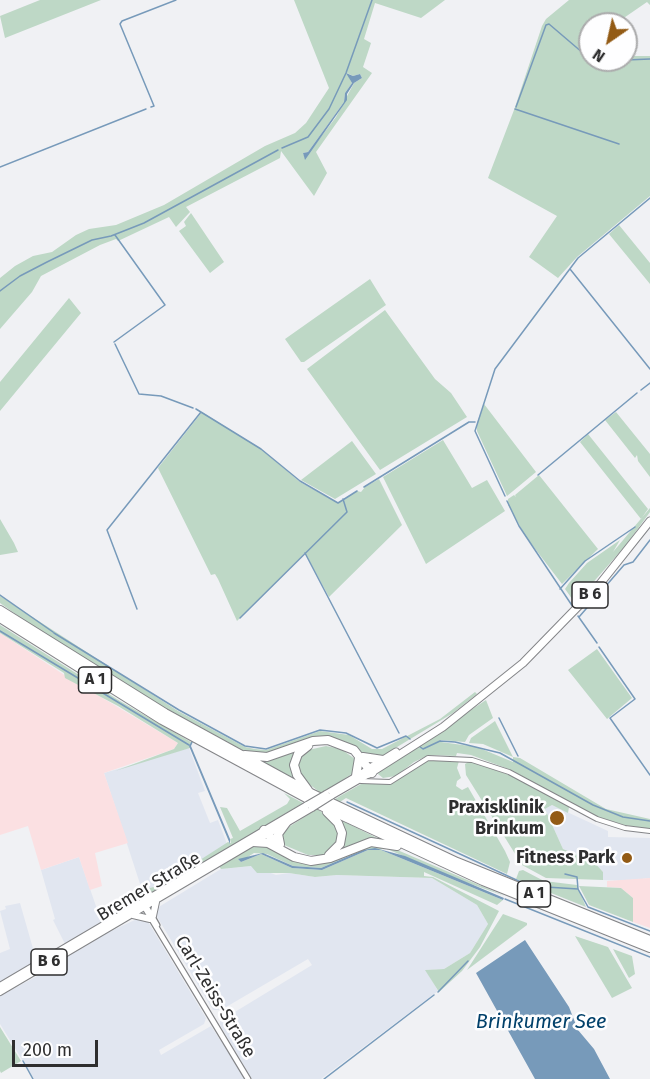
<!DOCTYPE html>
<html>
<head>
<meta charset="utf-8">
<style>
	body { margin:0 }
	#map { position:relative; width:650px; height:1079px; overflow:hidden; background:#f0f1f4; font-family:"Fira Sans",sans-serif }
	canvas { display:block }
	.north { position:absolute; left:578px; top:12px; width:60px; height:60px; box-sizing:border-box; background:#fefeff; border:2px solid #ababac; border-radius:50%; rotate:214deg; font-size:16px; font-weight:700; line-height:24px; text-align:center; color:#2e2e2f }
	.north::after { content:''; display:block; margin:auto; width:21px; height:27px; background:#935b15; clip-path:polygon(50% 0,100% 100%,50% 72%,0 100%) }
	.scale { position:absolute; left:12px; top:1040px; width:86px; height:27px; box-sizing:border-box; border:3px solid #2e2e2f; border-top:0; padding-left:8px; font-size:18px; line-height:21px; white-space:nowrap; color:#2e2e2f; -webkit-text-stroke:4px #fefeff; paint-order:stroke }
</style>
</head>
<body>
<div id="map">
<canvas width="650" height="1079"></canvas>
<div class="north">N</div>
<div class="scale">200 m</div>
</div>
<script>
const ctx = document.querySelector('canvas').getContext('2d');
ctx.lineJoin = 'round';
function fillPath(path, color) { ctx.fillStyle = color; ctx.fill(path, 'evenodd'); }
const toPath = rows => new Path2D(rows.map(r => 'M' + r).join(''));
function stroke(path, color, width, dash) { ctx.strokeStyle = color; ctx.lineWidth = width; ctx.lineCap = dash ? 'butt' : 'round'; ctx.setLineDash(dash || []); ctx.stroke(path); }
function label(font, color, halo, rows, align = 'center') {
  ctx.font = font + ' "Fira Sans",sans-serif'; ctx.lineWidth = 5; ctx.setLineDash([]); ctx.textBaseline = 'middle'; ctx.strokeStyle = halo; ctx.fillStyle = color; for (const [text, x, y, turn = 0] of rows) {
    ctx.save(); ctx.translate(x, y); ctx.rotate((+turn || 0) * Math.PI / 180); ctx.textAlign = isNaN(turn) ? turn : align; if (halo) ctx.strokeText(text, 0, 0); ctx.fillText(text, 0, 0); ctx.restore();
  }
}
fillPath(toPath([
	[189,748,205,791,198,793,210,823,218,820,227,844,161,885,142,890,104,773],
	[552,805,608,831,608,837,650,838,650,878,628,881,603,880,603,872,594,862,563,849,545,809],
	[79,857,97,909,118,900,122,911,65,944,53,920,55,919,41,870],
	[252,866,276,875,289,873,315,877,337,875,432,878,477,905,488,924,470,953,444,969,426,970,438,991,321,1079,252,1079,220,1025,220,1021,312,965,308,959,221,1010,213,1010,156,915,157,908,221,869],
	[20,903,34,952,41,959,0,983,0,953,10,949,0,911,6,909,5,906],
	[137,919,147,920,206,1018,204,1024,159,1050,161,1055,211,1026,246,1079,34,1079,0,1024,0,996,54,967,62,959,111,931]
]), '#e1e6f0');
fillPath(toPath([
	[0,633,69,678,178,743,174,749,104,773,128,843,95,853,102,886,90,890,79,857,41,870,28,826,0,835],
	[650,878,650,928,633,922,633,898,621,888,607,887,607,881]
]), '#fbe0e2');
fillPath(toPath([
	[40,0,101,0,5,38,0,16],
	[294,0,445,0,421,18,375,3,364,39,371,43,363,67,372,73,316,152,327,173,314,196,281,151,280,158,186,207,190,212,176,227,169,217,118,241,116,239,100,245,41,276,32,292,0,329,0,278,15,266,33,256,52,252,76,235,89,229,116,225,164,205,265,146,295,133,306,123,329,88],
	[347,73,353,76,360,74,362,78,354,83,336,117,305,158,303,153,308,152,344,102,345,93,352,83],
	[569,0,650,0,650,5,647,2,615,24,590,24,590,41,581,47,590,55,590,60,626,60,626,56,650,56,650,196,577,257,558,278,529,257,557,216,488,178,514,110,542,26,546,19],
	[191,213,224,262,210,273,179,231,186,226,184,222],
	[619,225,650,263,650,284,609,234],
	[370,279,386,305,304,362,301,362,285,339],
	[69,298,81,313,0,411,0,382],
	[385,310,435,379,451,393,467,417,380,470,307,369],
	[484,404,536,472,507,496,477,431,477,423],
	[202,412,261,449,300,482,338,503,357,491,361,492,365,487,379,479,402,525,329,597,305,553,237,621,218,579,215,574,211,575,158,468],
	[616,412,650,454,650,477,638,461,637,455,635,458,605,420],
	[588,434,648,509,641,519,580,442],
	[443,440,472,488,487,480,505,511,426,564,383,477],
	[352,441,376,474,335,499,301,480],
	[539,475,598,549,562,584,526,537,508,505,508,499,514,495,516,497,515,495],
	[650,508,650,512,626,545,575,603,565,589,569,583,587,563,620,540,613,552],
	[0,519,14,543,18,552,0,555],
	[0,596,178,711,245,747,255,749,266,750,320,731,349,735,372,749,382,749,440,719,475,692,477,694,453,713,379,758,366,756,351,745,331,738,274,754,246,752,151,700,45,635,0,603],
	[0,625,120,701,191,742,190,748,115,771,174,749,178,743,118,706,65,678,64,673,0,633],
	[597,649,632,698,607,719,568,670],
	[486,700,493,718,469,735,465,742,441,740,441,742,477,747,513,762,513,757,483,744,469,743,471,738,495,721,513,757,520,758,606,809,650,819,650,829,624,825,595,816,511,770,471,755,457,753,456,756,429,755,414,762,396,776,383,778,378,774,383,768],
	[326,746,341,749,355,759,353,773,322,794,309,784,297,769,297,760,304,751],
	[303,747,296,754,300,782,256,759],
	[451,759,459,761,457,768,461,778,457,781,456,786,462,790,468,787,505,851,510,862,507,874,346,798,340,802,335,799,361,784,393,783,428,760],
	[470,761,515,777,569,807,568,813,552,805,545,809,563,849,594,862,603,872,603,880,546,878,522,865,466,775,465,764],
	[284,793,303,803,151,894,144,892,142,890,161,885,228,842,231,843,230,839,233,838,220,807,227,808,240,831,287,804,290,799],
	[317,809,332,819,340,837,336,848,324,855,308,855,284,845,281,832],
	[337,818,381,840,362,841,336,854,340,849],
	[265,844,301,861,373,845,395,849,505,896,462,881,387,849,363,850,321,868,293,866,267,854,254,853,243,860,238,859,241,862,261,854,292,868,322,870,368,850,381,850,503,900,497,905,424,872,424,876,433,877,499,911,480,947,462,971,439,992,425,970,444,969,470,953,488,924,477,905,432,878,337,875,315,877,289,873,257,873,251,866,221,869,219,866,255,845],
	[523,870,544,881,577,885,586,907,516,879,519,871],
	[579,886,621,888,633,898,633,922,589,905],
	[503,914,527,923,527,925,467,970],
	[575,936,608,947,632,988,612,998],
	[613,949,632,956,635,974,629,978],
	[0,1027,21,1061,1,1073,0,1071]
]), '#bed8c6');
fillPath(toPath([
	[346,73,353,76,360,74,362,78,354,83,347,94,347,100,305,160,303,153,308,152,344,102,345,93,352,83],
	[201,724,191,746,230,839,230,844,189,746],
	[375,848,405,856,504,898,503,900,381,850,368,850,322,870,292,868,261,854,241,862,238,859,263,853,293,866,321,868,363,850],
	[525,940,569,1007,578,1030,594,1049,610,1079,535,1079,476,973]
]), '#779aba');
stroke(toPath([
	[591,60,621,60],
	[626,60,650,59],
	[151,107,154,106,120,24,122,21,176,0],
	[516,107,546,25,549,24,590,59],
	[515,109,619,144],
	[282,148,308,137,329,109,346,73,372,0],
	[0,167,146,109],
	[570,269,650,369],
	[0,291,20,276,47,262,92,240,111,236,144,223,278,150],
	[114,342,165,305,115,235],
	[115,344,139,394,161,396,193,408],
	[641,390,650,383],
	[196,409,261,449,300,481,338,503,357,491],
	[538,475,637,393],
	[364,487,469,422,475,422],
	[505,496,475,431,495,369,578,258,650,198],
	[507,501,519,526,573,607],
	[305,553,399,733],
	[560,589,585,561,635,527],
	[0,595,53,632],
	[137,609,107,530,201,412],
	[578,616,597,643],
	[579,617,624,565,633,562,650,540],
	[240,618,347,512,343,499],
	[0,631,189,745],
	[54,633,179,710,245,746,266,749,320,730,346,733,377,748,406,736,410,739],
	[599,647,635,699,610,718,650,775],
	[499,718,518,756],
	[419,746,423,749,440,741,455,742,500,753,593,805,623,817,650,821],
	[347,802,536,889,546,887,578,889],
	[565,874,577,877,578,889,588,907,650,931],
	[505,899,650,957],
	[438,992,468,961],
	[23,1061,33,1079],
	[324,1079,434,995]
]), '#779aba', 1.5);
const tertiary = toPath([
	[361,781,390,782,428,758,472,760,509,772,597,819,625,828,650,831]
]);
const secondary = toPath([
	[145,904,157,925],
	[143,905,248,1079]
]);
const primary = toPath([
	[326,794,367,770],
	[331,796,369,774],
	[140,893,152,896],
	[133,915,150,919],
	[153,916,156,902],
	[0,986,307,805],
	[0,992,312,808]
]);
const trunk = toPath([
	[367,770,396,752],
	[369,774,443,727,523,663,599,585,650,521]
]);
const motorway = toPath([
	[0,610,165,713,311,793,457,862,650,940],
	[0,618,162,720,319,805,483,881,650,948],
	[245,755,267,757,313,741,328,740,354,750,372,773],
	[363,757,383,760],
	[356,776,359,758],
	[308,790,297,775,294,765,298,754,308,746],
	[327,812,338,823,342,833,340,844,329,855],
	[264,830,278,845],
	[253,842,268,843,294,857,311,861,330,858,371,842,397,846],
	[280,844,278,834,286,823]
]);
stroke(tertiary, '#848588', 6);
stroke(secondary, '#848588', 7);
stroke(primary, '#848588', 8);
stroke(trunk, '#848588', 9);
stroke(motorway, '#848588', 10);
stroke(tertiary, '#fff', 4);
stroke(secondary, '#fff', 4.5);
stroke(primary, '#fff', 6);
stroke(trunk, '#fff', 7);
stroke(motorway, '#fff', 8);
const primaryBridge = toPath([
	[307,805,326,794],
	[312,808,331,796]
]);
stroke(primaryBridge, '#848588', 8, []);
stroke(primaryBridge, '#fff', 6);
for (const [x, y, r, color] of [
	[557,818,8,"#935b15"],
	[627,858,6,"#935b15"]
]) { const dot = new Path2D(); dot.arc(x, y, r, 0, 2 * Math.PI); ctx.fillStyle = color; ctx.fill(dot); stroke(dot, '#fefeff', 2); }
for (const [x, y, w] of [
	[590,595,36],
	[95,680,33],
	[534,894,33],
	[49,962,36]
]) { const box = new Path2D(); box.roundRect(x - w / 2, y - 13, w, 26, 4.5); ctx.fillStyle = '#fefeff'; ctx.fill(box); stroke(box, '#2e2e2f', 1.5); }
label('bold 16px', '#2e2e2f', null, [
	["B 6",590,595],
	["A 1",95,680],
	["A 1",534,894],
	["B 6",49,962]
]);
label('bold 18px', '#2e2e2f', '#fefeff', [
	["Praxisklinik",544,808],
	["Brinkum",544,829],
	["Fitness Park",615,858]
], 'right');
label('18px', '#2e2e2f', '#fefeff', [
	["Bremer Straße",149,887,-31],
	["Carl-Zeiss-Straße",215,997,59]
]);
label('italic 20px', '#01406a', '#fefeff', [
	["Brinkumer See",541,1022]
]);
</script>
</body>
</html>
